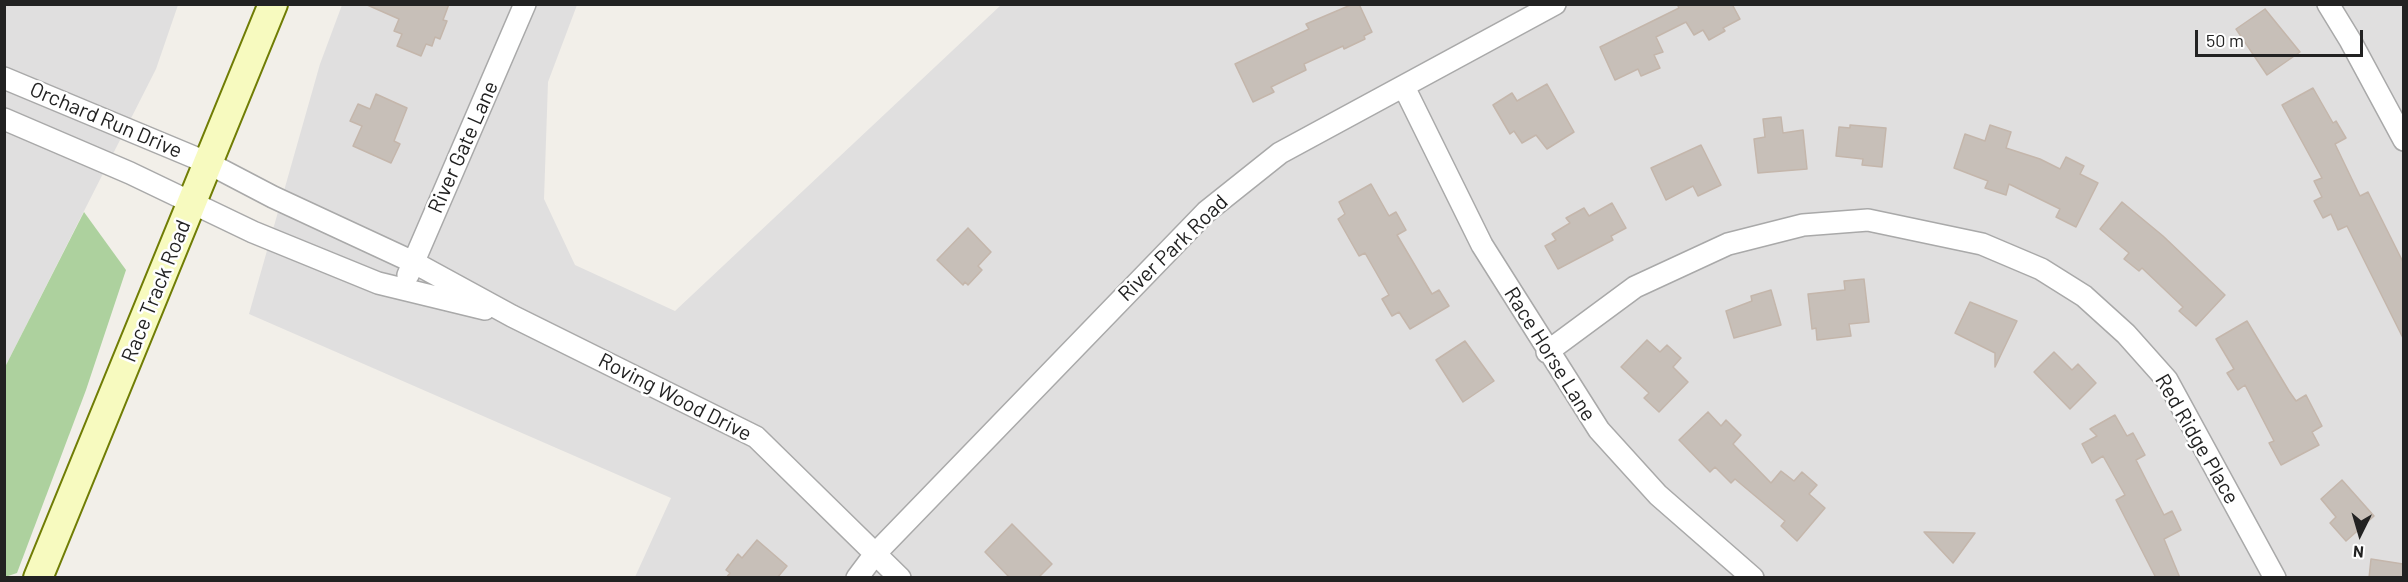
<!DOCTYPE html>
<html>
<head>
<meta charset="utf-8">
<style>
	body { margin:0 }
	#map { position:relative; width:2408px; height:582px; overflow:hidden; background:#f2efe9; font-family:Barlow,sans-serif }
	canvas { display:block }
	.frame { position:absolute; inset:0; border:6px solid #222; pointer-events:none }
	.north { position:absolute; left:2330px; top:504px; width:60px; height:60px; -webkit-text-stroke:4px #fff; paint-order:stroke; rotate:185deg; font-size:16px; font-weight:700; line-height:24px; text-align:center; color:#222 }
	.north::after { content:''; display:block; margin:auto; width:21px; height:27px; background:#222; clip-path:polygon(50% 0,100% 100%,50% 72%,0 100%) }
	.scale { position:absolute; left:2195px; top:30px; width:168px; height:27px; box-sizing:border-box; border:3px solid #222; border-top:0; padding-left:8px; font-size:18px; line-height:21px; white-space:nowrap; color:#222; -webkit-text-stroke:4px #fff; paint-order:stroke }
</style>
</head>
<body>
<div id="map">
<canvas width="2408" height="582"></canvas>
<div class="frame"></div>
<div class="north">N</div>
<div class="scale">50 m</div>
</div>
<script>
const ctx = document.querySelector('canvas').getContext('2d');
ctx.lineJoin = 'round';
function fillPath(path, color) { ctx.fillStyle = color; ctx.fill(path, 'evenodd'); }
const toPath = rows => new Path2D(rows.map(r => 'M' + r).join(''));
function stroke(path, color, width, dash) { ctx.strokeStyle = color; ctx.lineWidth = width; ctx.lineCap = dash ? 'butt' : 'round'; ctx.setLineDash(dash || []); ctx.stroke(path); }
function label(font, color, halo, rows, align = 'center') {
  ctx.font = font + ' Barlow,sans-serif'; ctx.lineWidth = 5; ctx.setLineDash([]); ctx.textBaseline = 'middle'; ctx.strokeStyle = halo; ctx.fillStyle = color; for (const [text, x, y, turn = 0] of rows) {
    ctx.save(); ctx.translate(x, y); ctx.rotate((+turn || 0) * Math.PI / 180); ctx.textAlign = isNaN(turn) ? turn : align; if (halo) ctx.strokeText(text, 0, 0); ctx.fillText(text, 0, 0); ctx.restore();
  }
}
fillPath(toPath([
	[5,5,178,5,156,69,5,367],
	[342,5,577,5,548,82,544,199,575,265,675,311,1001,5,2403,5,2403,577,635,577,671,498,249,314,320,64]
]), '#e0dfdf');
fillPath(toPath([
	[84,212,126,270,86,390,17,573,5,577,5,367]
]), '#add19e');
const building = toPath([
	[365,4,449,4,443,20,447,21,440,39,435,37,432,46,426,44,421,56,397,46,402,34,394,31,399,19,365,4],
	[1353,4,1359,4,1372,32,1364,36,1365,39,1344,49,1343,46,1304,64,1306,70,1271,87,1274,92,1253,102,1235,64,1309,29,1306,24,1353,4],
	[1677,4,1732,4,1740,19,1723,28,1725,31,1709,40,1703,30,1694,35,1686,22,1656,37,1663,52,1654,55,1660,68,1641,76,1638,69,1615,80,1600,47,1679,8,1677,4],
	[2265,9,2300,52,2267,75,2236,29,2265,9],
	[1547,84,1574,132,1547,149,1536,135,1522,143,1514,131,1510,134,1493,105,1512,93,1517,101,1547,84],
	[2313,88,2333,123,2336,121,2346,138,2335,144,2360,196,2368,192,2403,262,2403,338,2347,226,2338,230,2331,214,2323,218,2314,201,2322,197,2314,181,2322,178,2282,105,2313,88],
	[376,94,407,108,394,141,400,144,391,163,353,146,362,126,350,121,358,104,370,109,376,94],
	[1781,117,1783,133,1803,130,1807,169,1758,173,1754,139,1765,137,1763,119,1781,117],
	[1850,125,1886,128,1882,167,1862,165,1863,159,1836,156,1839,127,1850,128,1850,125],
	[1990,125,2011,132,2006,148,2040,159,2060,169,2066,157,2084,166,2080,174,2098,183,2076,227,2056,217,2060,209,2009,184,2006,195,1985,188,1988,181,1954,168,1965,134,1985,141,1990,125],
	[1701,145,1721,185,1698,196,1693,186,1666,200,1651,168,1701,145],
	[1371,184,1389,216,1396,212,1406,230,1397,235,1432,294,1439,290,1449,306,1410,329,1399,312,1392,316,1382,299,1389,295,1365,253,1359,256,1338,219,1345,214,1339,202,1371,184],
	[2122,202,2163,236,2225,295,2196,326,2179,311,2183,307,2142,268,2139,271,2124,259,2129,253,2100,229,2122,202],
	[1612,203,1626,228,1611,236,1613,240,1558,269,1545,246,1556,240,1552,234,1570,223,1566,218,1584,208,1589,216,1612,203],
	[968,228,991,252,978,266,982,270,968,285,965,282,963,285,937,260,968,228],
	[1864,279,1869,322,1849,324,1851,336,1817,340,1816,328,1812,329,1808,294,1845,290,1844,281,1864,279],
	[1771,290,1781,325,1734,338,1726,311,1752,301,1751,296,1771,290],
	[1970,302,2017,321,1995,367,1995,353,1955,333,1970,302],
	[2247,321,2289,391,2296,401,2306,395,2322,426,2312,432,2319,445,2281,465,2269,443,2274,441,2245,385,2238,390,2227,373,2234,369,2216,339,2247,321],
	[1647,340,1660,352,1667,345,1681,358,1673,367,1688,382,1659,412,1644,398,1649,393,1621,367,1647,340],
	[1465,341,1494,381,1463,402,1436,360,1465,341],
	[2054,352,2072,370,2078,364,2096,383,2070,409,2034,372,2054,352],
	[1708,412,1721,426,1726,420,1741,435,1733,444,1771,483,1781,471,1794,481,1802,472,1817,485,1809,494,1825,508,1797,541,1781,526,1785,521,1735,479,1731,483,1715,467,1710,472,1679,440,1708,412],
	[2115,415,2127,436,2133,433,2145,455,2136,460,2164,515,2172,511,2181,530,2164,539,2180,578,2156,578,2116,500,2125,495,2103,456,2092,463,2082,444,2097,436,2090,429,2115,415],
	[2342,480,2374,516,2346,541,2330,523,2336,517,2321,499,2342,480],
	[1012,524,1052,564,1038,578,1010,578,985,552,1012,524],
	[1924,532,1975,533,1953,563,1924,532],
	[757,540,787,566,777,578,726,578,730,573,726,570,738,554,742,558,757,540],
	[2371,559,2403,564,2403,578,2369,578,2371,559]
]);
fillPath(building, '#c7bfb8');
stroke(building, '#c4b6ab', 1.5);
const street = toPath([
	[2328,4,2350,40,2404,140],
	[4,78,208,163,273,197,413,262,512,316,756,437,900,578],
	[1404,87,1482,245,1599,430,1658,495,1753,578],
	[4,119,130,173,253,232,378,283,485,309],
	[408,275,525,4],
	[1547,352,1635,287,1728,244,1803,225,1868,220,1982,244,2041,269,2084,296,2126,334,2167,380,2275,578],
	[857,578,875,554,1206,212,1280,153,1555,4]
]);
const secondary = toPath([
	[38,578,273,4]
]);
stroke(street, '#a9a9a9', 24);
stroke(secondary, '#707d05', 32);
stroke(street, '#fff', 21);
stroke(secondary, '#f7fabf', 28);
label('21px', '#222', '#fff', [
	["Orchard Run Drive",106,120,23],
	["River Gate Lane",463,147,-66],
	["River Park Road",1173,248,-44],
	["Race Track Road",156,291,-68],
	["Race Horse Lane",1550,354,58],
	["Roving Wood Drive",675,397,27],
	["Red Ridge Place",2197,439,60]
]);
</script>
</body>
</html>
